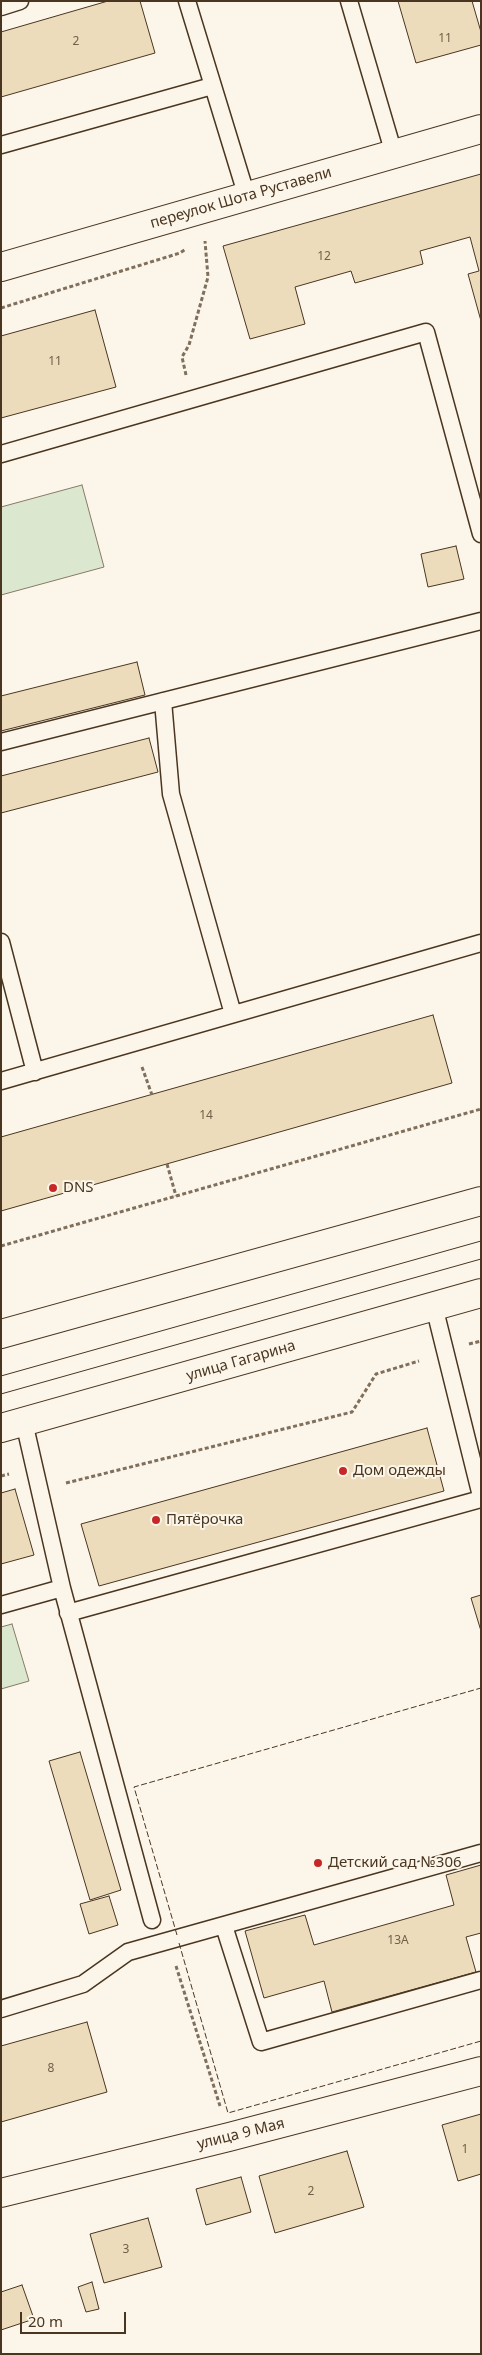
<!DOCTYPE html>
<html>
<head>
<meta charset="utf-8">
<style>
	body { margin:0 }
	#map { position:relative; width:482px; height:2355px; overflow:hidden; background:#fbf6e9; font-family:"Noto Sans",sans-serif }
	canvas { display:block }
	.frame { position:absolute; inset:0; border:2px solid #4a3520; pointer-events:none }
	.scale { position:absolute; left:20px; top:2312px; width:106px; height:22px; box-sizing:border-box; border:2px solid #4a3520; border-top:0; padding-left:6px; font-size:15px; line-height:18px; white-space:nowrap; color:#4a3520; -webkit-text-stroke:4px #fbf6e9; paint-order:stroke }
</style>
</head>
<body>
<div id="map">
<canvas width="482" height="2355"></canvas>
<div class="frame"></div>
<div class="scale">20 m</div>
</div>
<script>
const ctx = document.querySelector('canvas').getContext('2d');
ctx.lineJoin = 'round';
function fillPath(path, color) { ctx.fillStyle = color; ctx.fill(path, 'evenodd'); }
const toPath = rows => new Path2D(rows.map(r => 'M' + r).join(''));
function stroke(path, color, width, dash) { ctx.strokeStyle = color; ctx.lineWidth = width; ctx.lineCap = dash ? 'butt' : 'round'; ctx.setLineDash(dash || []); ctx.stroke(path); }
function label(font, color, halo, rows, align = 'center') {
  ctx.font = font + ' "Noto Sans",sans-serif'; ctx.lineWidth = 4; ctx.setLineDash([]); ctx.textBaseline = 'middle'; ctx.strokeStyle = halo; ctx.fillStyle = color; for (const [text, x, y, turn = 0] of rows) {
    ctx.save(); ctx.translate(x, y); ctx.rotate((+turn || 0) * Math.PI / 180); ctx.textAlign = isNaN(turn) ? turn : align; if (halo) ctx.strokeText(text, 0, 0); ctx.fillText(text, 0, 0); ctx.restore();
  }
}
const green = toPath([
	[82,485,104,567,1,595,1,507,82,485],
	[12,1624,29,1681,1,1689,1,1627,12,1624]
]);
fillPath(green, '#dce7d0');
stroke(green, '#887966', 1);
const building = toPath([
	[108,1,140,1,155,53,1,97,1,32,108,1],
	[398,1,472,1,481,32,481,45,416,63,398,1],
	[481,174,481,321,468,274,479,271,470,237,420,251,423,264,355,283,351,271,295,287,305,324,250,339,223,246,481,174],
	[95,310,116,387,1,418,1,336,95,310],
	[456,546,464,579,428,587,421,554,456,546],
	[137,662,145,695,1,731,1,696,137,662],
	[149,738,158,772,1,813,1,776,149,738],
	[433,1015,452,1083,1,1211,1,1137,433,1015],
	[427,1428,444,1491,99,1586,81,1524,427,1428],
	[15,1489,34,1555,1,1564,1,1493,15,1489],
	[481,1595,481,1631,471,1598,481,1595],
	[80,1752,121,1890,90,1900,49,1761,80,1752],
	[481,1865,481,1933,466,1937,476,1972,332,2012,324,1981,264,1998,245,1931,305,1915,314,1945,454,1905,446,1875,481,1865],
	[109,1896,118,1925,89,1934,80,1904,109,1896],
	[87,2022,107,2092,1,2122,1,2046,87,2022],
	[481,2114,481,2174,458,2181,442,2125,481,2114],
	[347,2151,364,2207,275,2233,259,2176,347,2151],
	[241,2177,251,2212,206,2225,196,2189,241,2177],
	[148,2218,162,2267,104,2283,90,2234,148,2218],
	[92,2282,99,2309,86,2312,78,2287,92,2282],
	[22,2285,34,2319,1,2330,1,2292,22,2285]
]);
fillPath(building, '#ecdcbc');
stroke(building, '#4a3520', 1);
const service = toPath([
	[187,1,247,197],
	[349,1,394,154],
	[1,7,20,1],
	[1,145,212,86],
	[1,454,426,332,481,534],
	[163,701,171,794,233,1014],
	[1,742,481,621],
	[1,942,35,1072],
	[1,1081,481,943],
	[434,1306,481,1496],
	[24,1422,62,1588,152,1920],
	[1,1605,62,1588],
	[68,1613,481,1499],
	[224,1926,261,2042,481,1980],
	[1,2009,83,1984,128,1952,481,1853]
]);
const minor = toPath([
	[1,267,481,129],
	[1,2193,229,2137,481,2071]
]);
const secondary = toPath([
	[1,1334,481,1201],
	[1,1428,481,1293]
]);
stroke(service, '#4a3520', 19);
stroke(minor, '#4a3520', 30);
stroke(secondary, '#4a3520', 30);
stroke(toPath([
	[1,308,180,253,186,249],
	[186,375,182,357,189,345,208,277,205,241],
	[142,1067,152,1095],
	[167,1164,176,1196],
	[1,1246,481,1109],
	[469,1344,481,1341],
	[1,1476,9,1474],
	[66,1483,352,1412,376,1374,419,1361],
	[176,1966,220,2106]
]), '#7f6f5c', 3, [4, 2.5]);
stroke(service, '#fbf6e9', 16);
stroke(minor, '#fbf6e9', 28);
stroke(secondary, '#fbf6e9', 28);
stroke(toPath([
	[1,1376,481,1241],
	[1,1394,481,1259]
]), '#4a3520', 1);
stroke(toPath([
	[177,1935,134,1787,481,1688],
	[179,1943,228,2113,481,2041]
]), '#4a3520', 1, [6, 2.5]);
for (const [x, y, r, color] of [
	[53,1188,5,"#c62828"],
	[343,1471,5,"#c62828"],
	[156,1520,5,"#c62828"],
	[318,1863,5,"#c62828"]
]) { const dot = new Path2D(); dot.arc(x, y, r, 0, 2 * Math.PI); ctx.fillStyle = color; ctx.fill(dot); stroke(dot, '#fbf6e9', 2); }
label('12px', '#725f47', null, [
	["11",445,39],
	["2",76,42],
	["12",324,257],
	["11",55,362],
	["14",206,1116],
	["13А",398,1941],
	["8",51,2069],
	["1",465,2150],
	["2",311,2192],
	["3",126,2250]
]);
label('15px', '#4a3520', '#fbf6e9', [
	["переулок Шота Руставели",241,198,-16],
	["улица Гагарина",241,1361,-16],
	["улица 9 Мая",241,2134,-14]
]);
label('15px', '#4a3520', '#fbf6e9', [
	["DNS",63,1188],
	["Дом одежды",353,1471],
	["Пятёрочка",166,1520],
	["Детский сад №306",328,1863]
], 'left');
</script>
</body>
</html>
